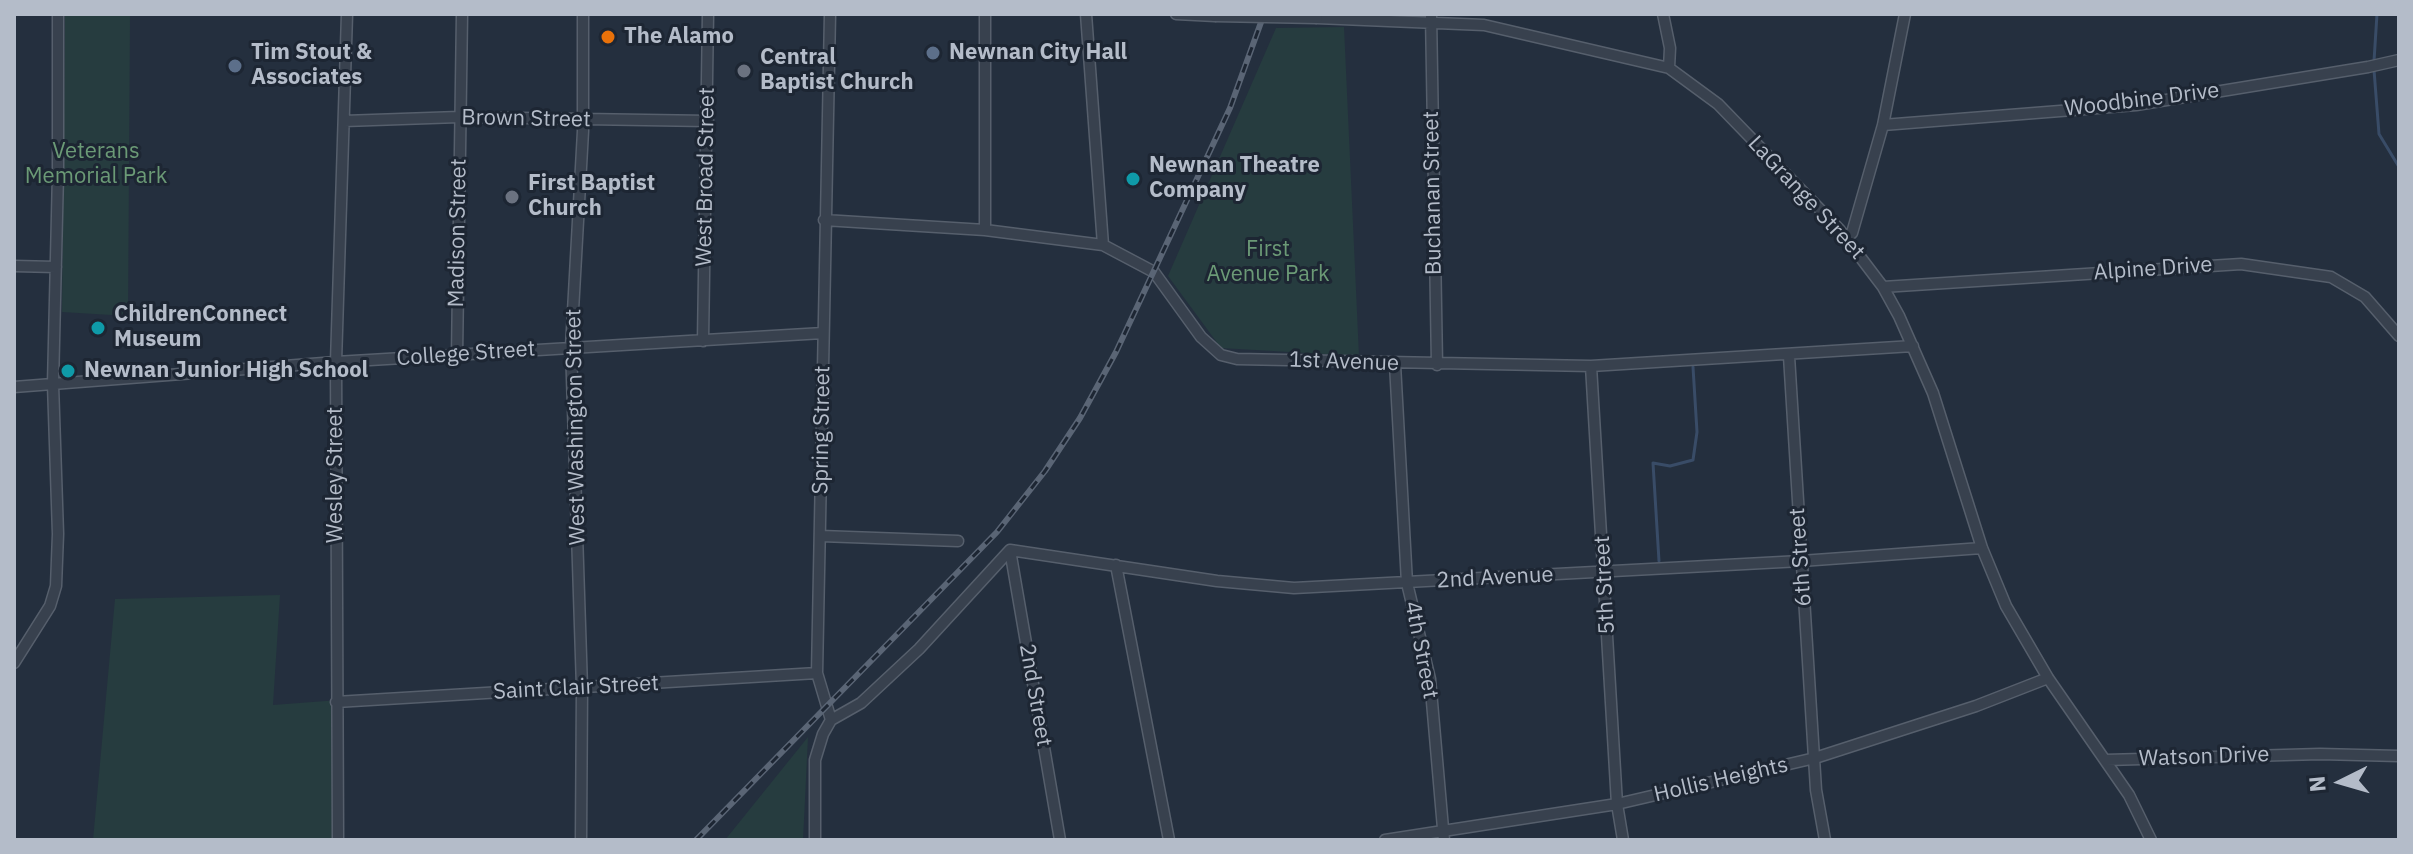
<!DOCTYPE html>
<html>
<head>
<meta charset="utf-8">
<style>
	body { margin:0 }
	#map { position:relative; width:2413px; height:854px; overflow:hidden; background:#242f3e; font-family:"IBM Plex Sans",sans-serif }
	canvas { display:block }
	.frame { position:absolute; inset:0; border:16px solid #b4bcc9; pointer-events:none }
	.north { position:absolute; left:2301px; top:742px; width:80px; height:80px; -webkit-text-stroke:6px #1d2633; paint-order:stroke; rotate:265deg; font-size:22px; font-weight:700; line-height:32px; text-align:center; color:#b4bcc9 }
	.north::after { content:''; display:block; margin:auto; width:28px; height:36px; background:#b4bcc9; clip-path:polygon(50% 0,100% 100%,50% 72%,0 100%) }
</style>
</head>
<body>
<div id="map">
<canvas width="2413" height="854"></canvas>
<div class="frame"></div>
<div class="north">N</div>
</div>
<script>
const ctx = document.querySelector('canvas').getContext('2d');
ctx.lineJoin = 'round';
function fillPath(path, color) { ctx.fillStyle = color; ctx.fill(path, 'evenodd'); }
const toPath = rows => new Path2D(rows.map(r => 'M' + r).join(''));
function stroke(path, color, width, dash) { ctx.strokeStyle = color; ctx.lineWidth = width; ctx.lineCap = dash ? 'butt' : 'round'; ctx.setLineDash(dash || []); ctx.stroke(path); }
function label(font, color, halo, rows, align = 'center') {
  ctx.font = font + ' "IBM Plex Sans",sans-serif'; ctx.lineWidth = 6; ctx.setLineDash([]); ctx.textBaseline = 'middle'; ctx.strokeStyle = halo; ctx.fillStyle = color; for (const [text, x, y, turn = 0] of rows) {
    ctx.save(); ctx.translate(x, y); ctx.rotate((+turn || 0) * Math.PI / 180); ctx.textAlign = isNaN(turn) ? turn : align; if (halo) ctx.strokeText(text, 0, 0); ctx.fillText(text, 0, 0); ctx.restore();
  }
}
fillPath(toPath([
	[65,16,130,16,128,316,62,312],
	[1344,27,1359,356,1221,348,1168,276,1276,28],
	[280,595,273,705,339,700,337,840,93,840,115,599],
	[808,737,803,840,725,840]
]), '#263c3f');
stroke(toPath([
	[2374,61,2377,14],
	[2374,70,2379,134,2399,167],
	[1659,561,1653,463,1670,466,1693,460,1697,432,1693,367]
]), '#394c67', 3);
const minor = toPath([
	[1086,14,1103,245],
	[1176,14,1215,16],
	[1431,14,1437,365],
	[1663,14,1670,48,1669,68],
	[1317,18,1484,25,1669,68,1718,104,1839,229,1883,287,1899,316,1933,393,1982,548,2006,606,2048,678,2129,795,2151,840],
	[344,121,459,117,708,121],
	[1883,125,2136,105,2368,67,2399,60],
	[824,220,985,230,1103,245,1154,272,1201,337,1221,355,1237,359,1591,366,1913,346],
	[985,230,985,14],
	[1846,238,1852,233,1883,125,1905,14],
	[14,266,56,267],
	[1883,287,2241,264,2331,277,2365,297,2399,336],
	[703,341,708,14],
	[457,356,462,14],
	[1789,356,1816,790,1825,840],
	[1395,364,1407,583,1430,679,1444,840],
	[1591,366,1617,804,1623,840],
	[14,387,336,362,823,333],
	[821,536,958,541],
	[1010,550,1217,581,1294,588,1801,561,1982,548],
	[1010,550,1060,840],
	[1116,565,1169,840],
	[14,663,50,606,56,586,58,534,53,384,58,173,58,14],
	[336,702,817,673],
	[831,720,861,703,919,649,1010,550],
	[2106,760,2320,754,2399,756],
	[338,840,336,362,347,14],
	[581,840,582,688,571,347,583,131,583,14],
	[815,840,815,760,823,734,831,720,817,673,830,14],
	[1385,840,1617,804,1815,758,1976,706,2048,678]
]);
stroke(minor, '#565f6c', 13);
stroke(minor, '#38414e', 10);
const rail = toPath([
	[696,840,997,532,1045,471,1080,418,1116,352,1230,108,1264,14]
]);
stroke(rail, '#5a6575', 6);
stroke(rail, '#1d2633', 3, [9]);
const minorBridge = toPath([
	[1215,16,1317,18]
]);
stroke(minorBridge, '#565f6c', 13, []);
stroke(minorBridge, '#38414e', 10);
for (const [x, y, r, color] of [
	[608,37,8,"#e8710a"],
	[933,53,8,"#5c6f8a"],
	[235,66,8,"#5c6f8a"],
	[744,71,8,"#6b7280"],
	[1133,179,8,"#0f9aa8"],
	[512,197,8,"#6b7280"],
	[98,328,8,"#0f9aa8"],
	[68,371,8,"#0f9aa8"]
]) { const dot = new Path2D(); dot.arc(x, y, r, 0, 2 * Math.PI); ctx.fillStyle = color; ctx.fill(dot); stroke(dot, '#1d2633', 3); }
label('bold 22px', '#b4bcc9', '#1d2633', [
	["The Alamo",624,37],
	["Tim Stout &",251,53],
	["Associates",251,78],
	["Newnan City Hall",949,53],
	["Central",760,58],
	["Baptist Church",760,83],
	["Newnan Theatre",1149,166],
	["Company",1149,191],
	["First Baptist",528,184],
	["Church",528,209],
	["ChildrenConnect",114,315],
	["Museum",114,340],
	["Newnan Junior High School",84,371]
], 'left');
label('22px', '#b4bcc9', '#1d2633', [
	["Woodbine Drive",2142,100,-7],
	["Brown Street",526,119,1],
	["West Broad Street",706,177,-89],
	["Buchanan Street",1433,193,-91],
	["LaGrange Street",1806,198,47],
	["Madison Street",458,233,-89],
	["Alpine Drive",2153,269,-4],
	["College Street",466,354,-4],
	["1st Avenue",1344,362,2],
	["West Washington Street",576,427,-91],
	["Spring Street",822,430,-89],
	["Wesley Street",336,475,-90],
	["6th Street",1801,557,-94],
	["2nd Avenue",1495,578,-3],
	["5th Street",1605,585,-93],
	["4th Street",1421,650,79],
	["Saint Clair Street",576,688,-3],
	["2nd Street",1035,695,80],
	["Watson Drive",2204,757,-2],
	["Hollis Heights",1721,780,-13]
]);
label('22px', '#6b9a76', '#1d2633', [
	["Veterans",96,152],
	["Memorial Park",96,177],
	["First",1268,250],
	["Avenue Park",1268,275]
]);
</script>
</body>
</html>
